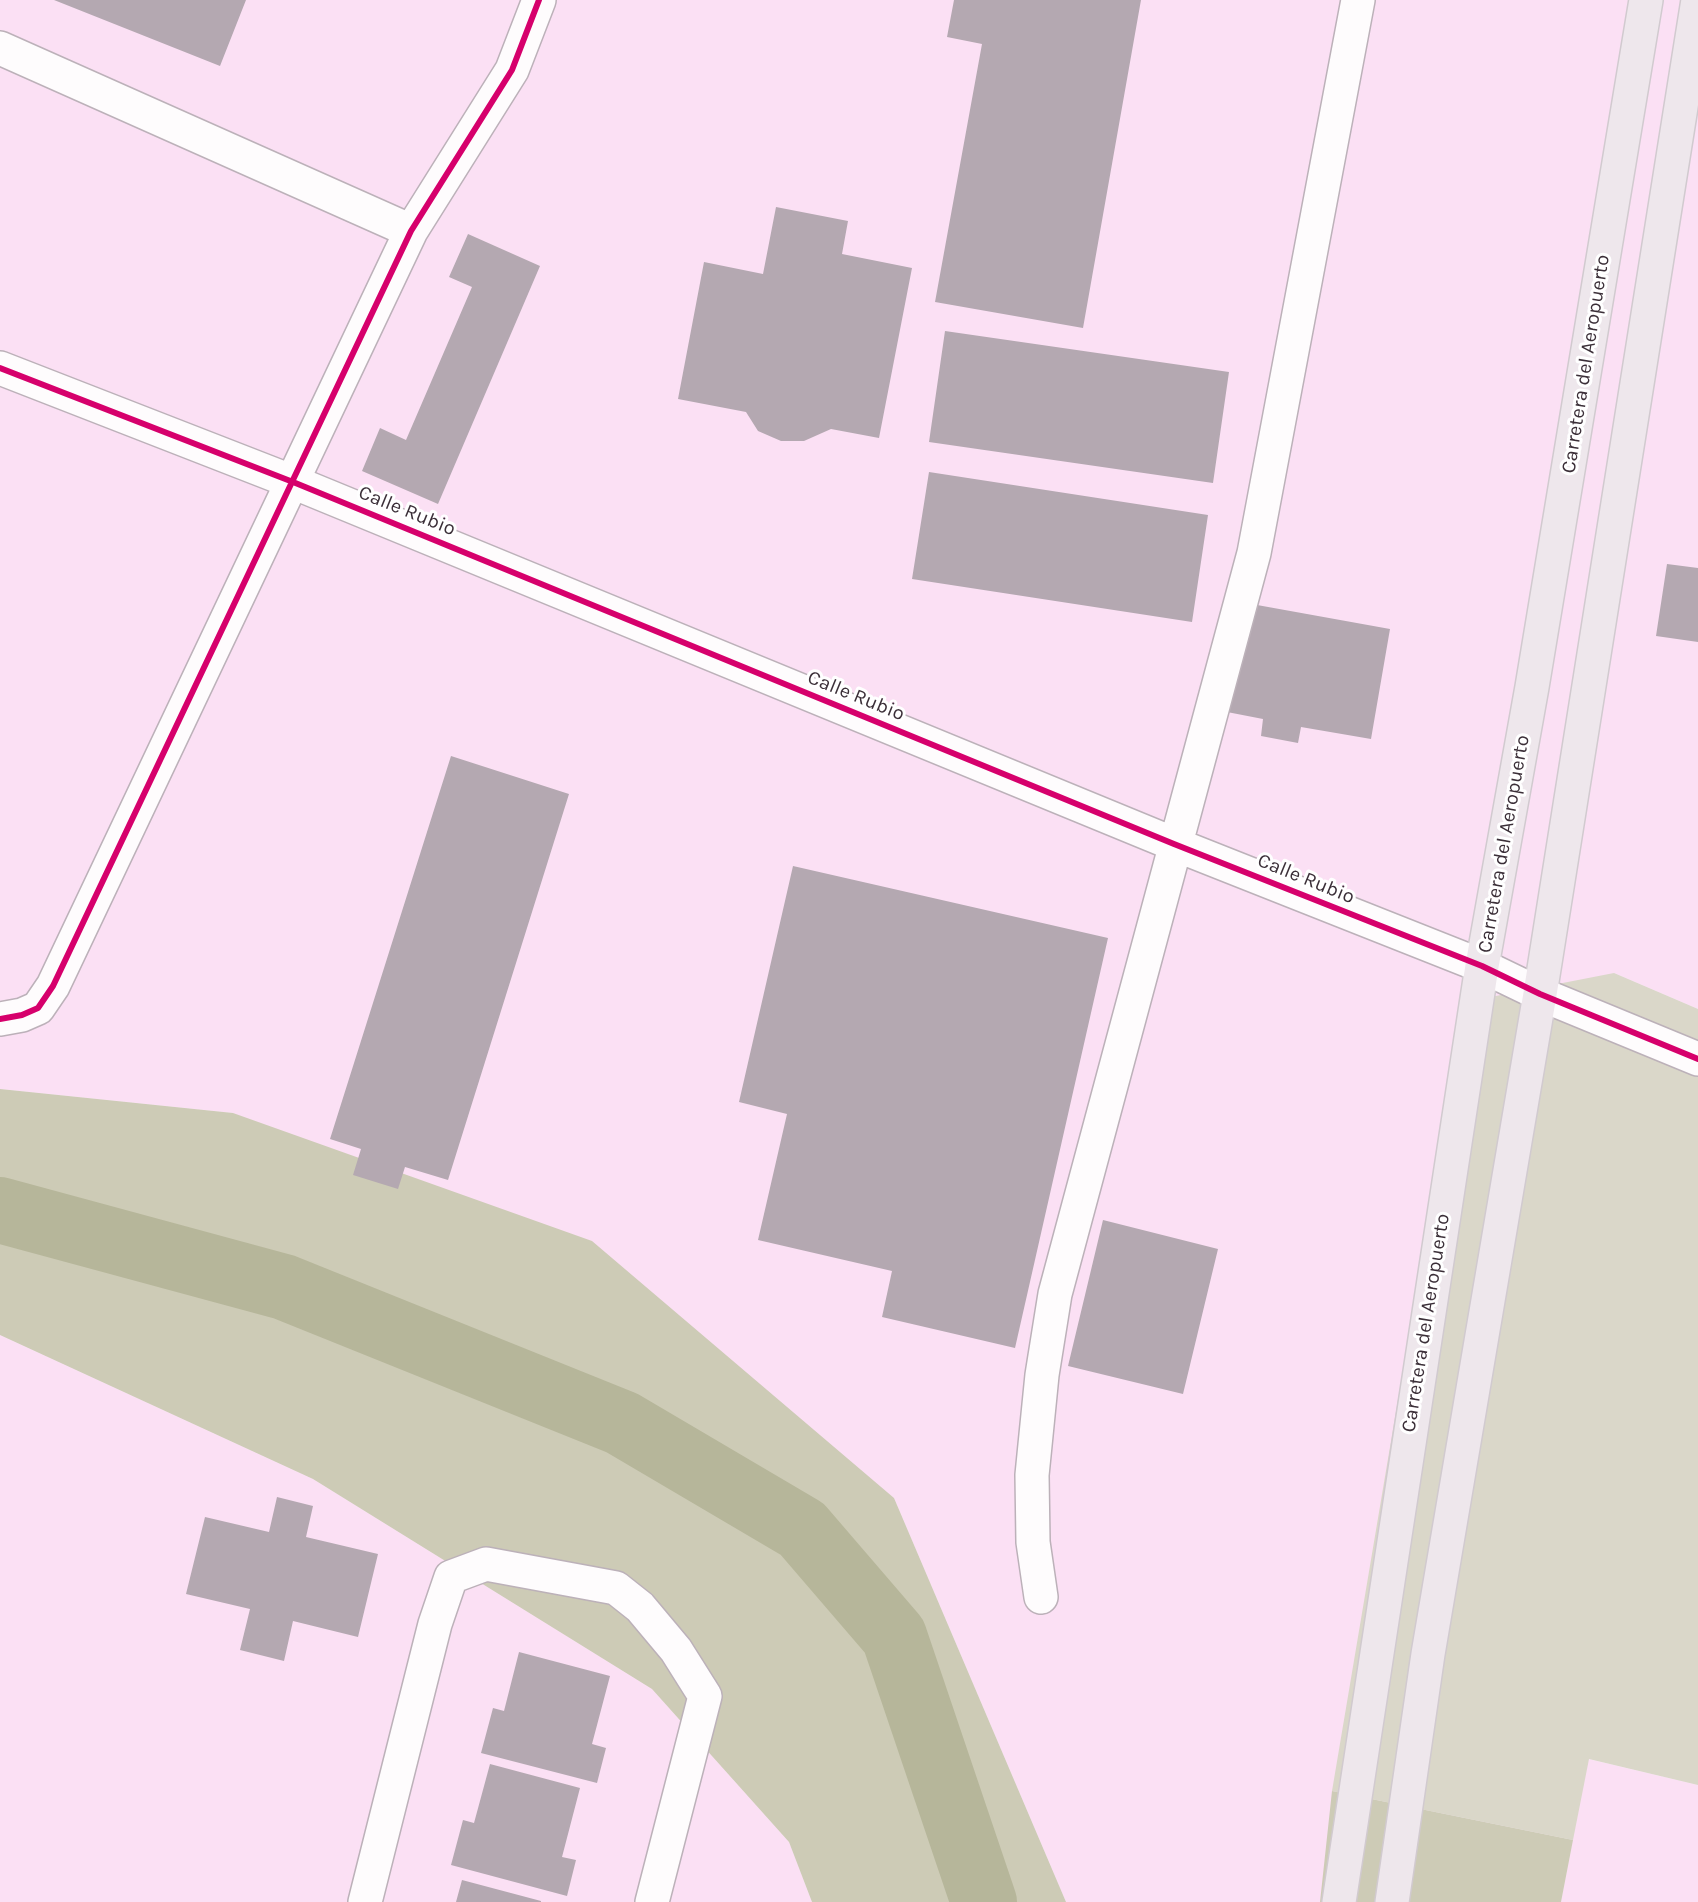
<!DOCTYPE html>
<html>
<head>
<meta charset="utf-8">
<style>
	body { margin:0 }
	canvas { display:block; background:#f7ecf4 }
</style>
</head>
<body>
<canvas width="1698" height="1902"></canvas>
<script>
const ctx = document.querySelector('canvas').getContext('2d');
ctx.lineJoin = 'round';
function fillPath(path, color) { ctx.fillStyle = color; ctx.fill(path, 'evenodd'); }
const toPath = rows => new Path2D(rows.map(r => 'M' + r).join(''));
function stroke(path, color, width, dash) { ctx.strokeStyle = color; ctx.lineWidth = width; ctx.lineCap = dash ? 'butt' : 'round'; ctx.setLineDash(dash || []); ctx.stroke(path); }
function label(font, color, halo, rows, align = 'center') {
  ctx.font = font + ' Karla,sans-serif'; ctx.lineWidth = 6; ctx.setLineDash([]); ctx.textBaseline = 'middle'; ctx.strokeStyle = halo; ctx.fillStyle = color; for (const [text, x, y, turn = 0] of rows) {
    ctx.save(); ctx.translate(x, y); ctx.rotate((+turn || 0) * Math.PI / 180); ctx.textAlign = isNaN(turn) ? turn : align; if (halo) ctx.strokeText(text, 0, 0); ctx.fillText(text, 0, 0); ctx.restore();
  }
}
fillPath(toPath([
	[0,0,1698,0,1698,1009,1614,973,1329,1902,1066,1902,894,1498,233,1113,0,1089],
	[0,1335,313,1479,652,1689,789,1842,812,1902,0,1902],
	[1588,1759,1698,1785,1698,1902,1561,1902]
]), '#fbe0f4');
fillPath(toPath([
	[1614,973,1698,1009,1698,1785,1589,1759,1573,1840,1332,1791,1465,1002]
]), '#dad7c9');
fillPath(toPath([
	[0,1089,233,1113,592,1241,894,1498,1066,1902,812,1902,789,1842,652,1689,313,1479,0,1335],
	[1332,1791,1573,1840,1561,1902,1320,1902]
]), '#cdcbb6');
stroke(toPath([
	[0,1210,284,1287,622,1423,802,1529,894,1636,984,1902]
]), '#b6b69a', 66);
fillPath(toPath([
	[54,0,246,0,220,66],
	[954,0,1141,0,1083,328,935,302,982,44,947,37],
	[776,207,848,221,842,254,912,268,879,438,831,429,804,441,781,441,758,431,746,412,678,399,704,262,763,274],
	[468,234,540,266,438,504,362,471,380,428,406,440,472,287,449,277],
	[945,331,1229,372,1213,483,929,442],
	[929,472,1208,515,1192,622,912,579],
	[1667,564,1698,568,1698,642,1656,636],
	[1246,603,1390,629,1371,739,1301,727,1298,743,1261,736,1263,719,1227,712],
	[451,756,569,794,448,1180,405,1167,398,1189,353,1175,361,1149,330,1139],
	[793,866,1108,938,1015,1348,882,1317,892,1271,758,1240,787,1114,739,1102],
	[1103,1220,1218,1249,1183,1394,1068,1366],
	[277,1497,313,1506,306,1537,378,1554,358,1637,293,1621,284,1661,240,1650,250,1609,186,1594,205,1517,269,1532],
	[519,1652,610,1676,592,1744,606,1748,597,1783,481,1753,493,1708,504,1711],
	[490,1764,580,1788,562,1857,576,1860,567,1896,451,1865,463,1820,474,1823],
	[462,1880,541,1901,541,1902,456,1902]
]), '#b4a8b1');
const minor = toPath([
	[0,48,411,231],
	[0,368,293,482,1174,844,1482,966,1540,994,1698,1059],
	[0,1019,22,1015,38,1008,53,986,411,231,512,70,539,0],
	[1041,1597,1033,1542,1032,1475,1042,1375,1055,1294,1254,553,1358,0],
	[365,1902,435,1624,451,1577,486,1564,616,1588,640,1607,676,1650,705,1696,652,1902]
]);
const major = toPath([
	[1339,1902,1482,966,1532,687,1646,0],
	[1392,1902,1428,1654,1540,994,1698,0]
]);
stroke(minor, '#bcb1b9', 36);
stroke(major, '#d1cacf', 36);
stroke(minor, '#fefcfd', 33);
stroke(major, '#eee7ec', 33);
stroke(toPath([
	[0,368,293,482,1174,844,1482,966,1540,994,1698,1059],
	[0,1019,22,1015,38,1008,53,986,411,231,512,70,539,0]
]), '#d6006c', 6);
label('20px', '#3b2f38', '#fff', [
	["Carretera del Aeropuerto",1586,364,-81],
	["Calle Rubio",407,511,22],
	["Calle Rubio",856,696,22],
	["Carretera del Aeropuerto",1504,844,-80],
	["Calle Rubio",1306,879,22],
	["Carretera del Aeropuerto",1426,1323,-81]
]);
</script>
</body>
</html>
